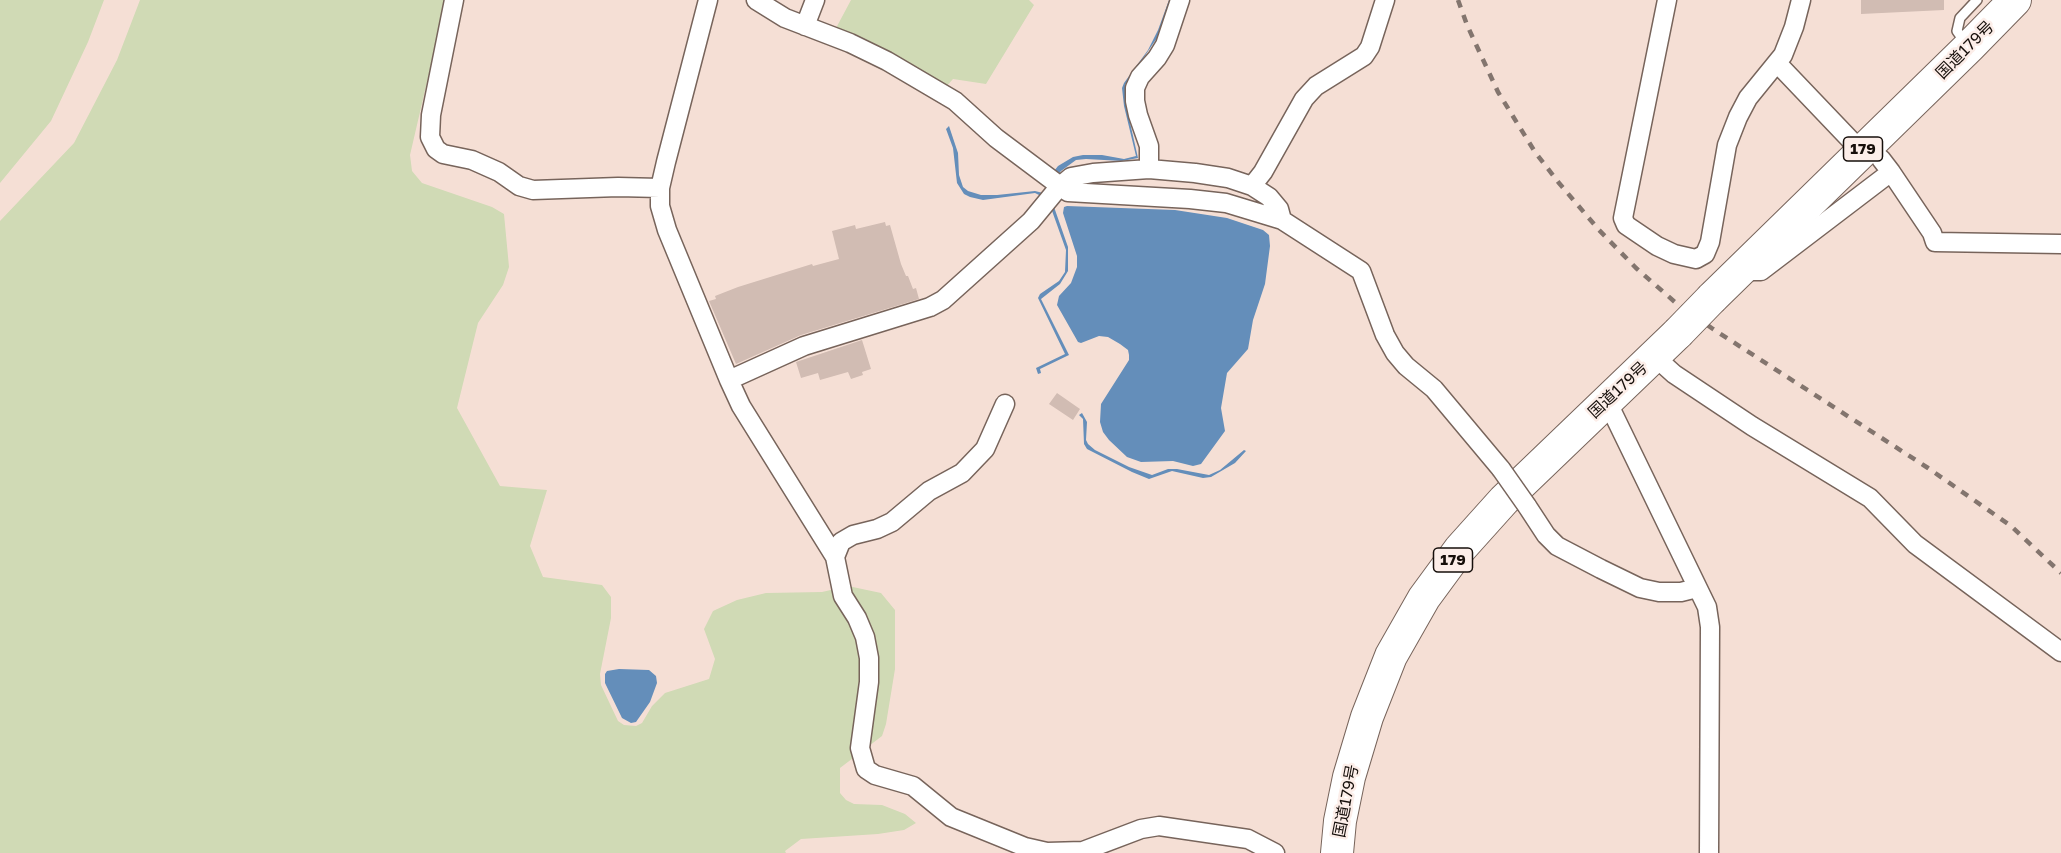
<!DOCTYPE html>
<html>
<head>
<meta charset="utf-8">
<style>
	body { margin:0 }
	canvas { display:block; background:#f5dfd5 }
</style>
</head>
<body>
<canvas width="2061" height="853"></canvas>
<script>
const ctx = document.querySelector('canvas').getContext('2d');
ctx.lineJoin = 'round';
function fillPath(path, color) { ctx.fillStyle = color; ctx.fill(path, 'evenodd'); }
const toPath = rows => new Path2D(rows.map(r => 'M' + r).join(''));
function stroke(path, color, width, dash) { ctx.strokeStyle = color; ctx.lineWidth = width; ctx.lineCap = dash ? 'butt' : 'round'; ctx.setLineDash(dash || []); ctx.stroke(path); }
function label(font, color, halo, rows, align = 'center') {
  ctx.font = font + ' "Golos Text","Noto Sans JP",sans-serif'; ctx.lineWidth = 5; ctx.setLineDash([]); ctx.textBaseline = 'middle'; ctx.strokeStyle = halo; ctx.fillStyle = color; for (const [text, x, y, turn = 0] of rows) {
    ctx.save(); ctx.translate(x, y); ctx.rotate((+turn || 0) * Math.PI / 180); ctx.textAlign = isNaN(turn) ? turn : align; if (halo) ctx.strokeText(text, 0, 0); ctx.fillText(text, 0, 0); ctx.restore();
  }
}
fillPath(toPath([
	[0,0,104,0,88,42,51,121,0,183],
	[140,0,446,0,410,155,412,171,422,183,492,207,504,214,509,267,503,285,478,323,457,408,500,486,547,490,530,546,543,577,602,585,611,597,611,618,600,674,601,685,618,721,624,725,636,726,642,723,652,706,665,693,709,679,715,659,704,629,713,611,737,600,766,593,822,592,848,586,881,593,895,610,895,669,886,724,882,736,840,768,840,793,846,800,854,804,882,805,905,814,916,823,904,830,878,834,801,839,785,851,786,853,0,853,0,221,74,143,117,60],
	[851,0,1029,0,1034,5,986,84,953,79,945,88,835,30]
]), '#d0dab5');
fillPath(toPath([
	[1169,0,1171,0,1159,35,1125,85,1126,105,1138,158,1122,161,1086,159,1076,160,1061,171,1057,176,1051,175,1058,166,1073,157,1083,155,1102,155,1124,159,1136,156,1124,106,1122,88,1124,83,1148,50,1158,30],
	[949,126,958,153,959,175,963,187,968,191,981,195,997,195,1035,191,1043,193,1043,197,1035,193,983,200,970,197,964,194,957,183,953,148,946,129],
	[1067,206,1175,210,1227,218,1263,230,1269,235,1270,246,1265,284,1253,320,1248,349,1227,373,1221,408,1225,431,1201,464,1193,466,1173,461,1141,462,1127,457,1109,440,1103,432,1100,422,1101,404,1129,360,1129,355,1128,350,1120,344,1108,337,1099,336,1081,343,1078,342,1057,305,1059,296,1071,283,1077,267,1077,256,1063,213,1064,207],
	[1054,207,1068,247,1068,271,1060,284,1041,299,1069,355,1040,369,1041,373,1038,374,1036,368,1065,354,1038,298,1040,294,1059,281,1065,272,1066,250,1051,208],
	[1082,413,1087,422,1086,440,1088,444,1095,450,1129,467,1152,475,1168,469,1177,469,1209,475,1220,470,1244,450,1246,451,1235,463,1211,477,1203,478,1172,471,1149,479,1132,472,1087,449,1084,444,1083,419,1079,415],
	[619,669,649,670,656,676,657,683,650,702,636,722,631,723,622,718,605,683,605,674,607,671]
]), '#648eba');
fillPath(toPath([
	[1861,0,1944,0,1944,10,1861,14],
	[885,222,886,226,890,225,901,264,906,276,908,276,913,289,916,288,919,299,801,335,736,364,709,301,716,299,715,296,738,287,812,264,813,266,839,259,832,231,855,225,856,229],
	[862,340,871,369,862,372,863,375,851,379,848,372,820,380,818,373,801,378,796,362],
	[1057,393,1080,409,1073,420,1049,404]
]), '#d1bcb3');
const lane = toPath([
	[1965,42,1957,31,1960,18,1977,0]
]);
const street = toPath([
	[454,0,431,115,430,137,436,149,443,154,472,160,499,172,519,186,533,190,618,187,660,188],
	[708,0,666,162,660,188,660,206,667,230,729,380,741,406,835,557,843,596,857,618,865,637,869,658,869,682,860,748,866,769,875,775,913,786,951,817,1025,847,1047,852,1083,851,1141,829,1159,826,1248,839,1275,853],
	[756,0,785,18,850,43,887,61,955,101,996,138,1068,192,1190,199,1226,203,1282,220],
	[1667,0,1623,218,1626,225,1657,246,1674,254,1696,259,1705,254,1710,242,1727,145,1738,117,1748,98,1783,55,1794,27,1801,0],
	[805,26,815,0],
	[1777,63,1861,151],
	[1881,159,1891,172,1932,233,1935,242,2061,244],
	[1149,169,1149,146,1138,115,1135,101,1135,88,1140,77,1157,58,1165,45,1180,0],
	[1252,186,1269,197,1279,209,1282,220,1361,271,1385,335,1395,353,1406,366,1434,389,1501,469],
	[1744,271,1761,271,1891,172],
	[1654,356,1674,374,1752,426,1870,498,1915,544,2061,652],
	[729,380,804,346,930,307,943,300,1031,221,1059,187,1071,177,1093,173,1149,169,1195,173,1228,178,1252,186,1263,172,1304,99,1316,86,1364,56,1370,47,1385,0],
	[1607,401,1707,607,1710,627,1709,853],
	[1527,506,1546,535,1557,546,1601,569,1640,588,1659,592,1681,592,1697,588],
	[835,557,841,542,853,535,877,529,892,522,929,491,962,473,985,449,1005,404]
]);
const highway = toPath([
	[1712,298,1969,47,2015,0],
	[1337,853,1340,821,1349,777,1367,717,1391,656,1424,598,1460,549,1504,500,1678,333]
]);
stroke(lane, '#77645b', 12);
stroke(street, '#77645b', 21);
stroke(highway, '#77645b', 34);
stroke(lane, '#fff', 9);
stroke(street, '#fff', 18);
stroke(highway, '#fff', 32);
stroke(toPath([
	[1458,0,1467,25,1498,92,1535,152,1559,183,1599,230,1636,268,1676,303,1713,329,1928,468,2011,526,2061,573]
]), '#83756e', 4.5, [8, 8]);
const streetBridge = toPath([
	[1501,469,1527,506]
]);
const highwayBridge = toPath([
	[1678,333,1712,298]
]);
stroke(streetBridge, '#77645b', 21, []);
stroke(highwayBridge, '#77645b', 34, []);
stroke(streetBridge, '#fff', 18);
stroke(highwayBridge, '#fff', 32);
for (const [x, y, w] of [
	[1863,149,39],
	[1453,560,39]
]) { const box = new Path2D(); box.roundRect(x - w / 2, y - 12, w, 24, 4.5); ctx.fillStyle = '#fceee9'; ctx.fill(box); stroke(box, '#160f0b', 1.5); }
label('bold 15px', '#160f0b', null, [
	["179",1863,149],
	["179",1453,560]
]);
label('16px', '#160f0b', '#fceee9', [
	["国道179号",1965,50,-45],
	["国道179号",1618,390,-43],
	["国道179号",1346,801,-79]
]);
</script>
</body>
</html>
